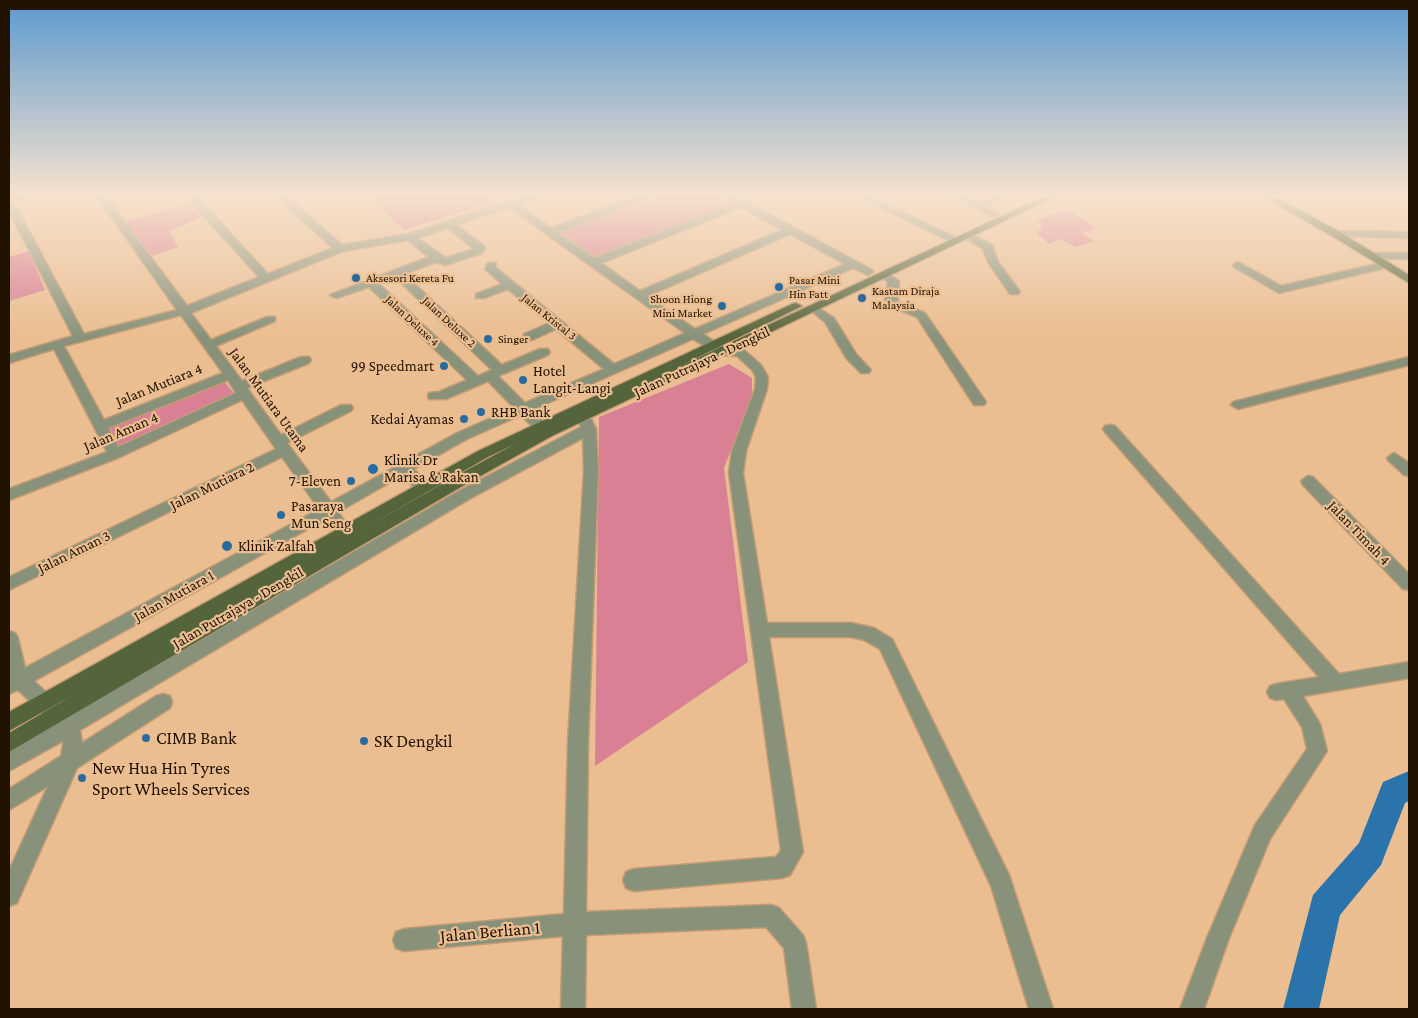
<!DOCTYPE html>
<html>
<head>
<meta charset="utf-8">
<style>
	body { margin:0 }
	#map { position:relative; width:1418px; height:1018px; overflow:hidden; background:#ebbe91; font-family:"Crimson Pro",serif }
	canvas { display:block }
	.frame { position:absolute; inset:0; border:10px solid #221202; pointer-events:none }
</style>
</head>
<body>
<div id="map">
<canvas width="1418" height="1018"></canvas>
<div class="frame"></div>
</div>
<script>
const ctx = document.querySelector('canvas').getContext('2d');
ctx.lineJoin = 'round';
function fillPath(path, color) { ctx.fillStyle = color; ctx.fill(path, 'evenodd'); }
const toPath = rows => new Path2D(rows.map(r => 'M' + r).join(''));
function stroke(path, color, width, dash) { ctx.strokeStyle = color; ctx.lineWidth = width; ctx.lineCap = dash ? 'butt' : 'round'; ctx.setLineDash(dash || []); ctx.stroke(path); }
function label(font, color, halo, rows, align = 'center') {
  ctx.font = font + ' "Crimson Pro",serif'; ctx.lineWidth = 4.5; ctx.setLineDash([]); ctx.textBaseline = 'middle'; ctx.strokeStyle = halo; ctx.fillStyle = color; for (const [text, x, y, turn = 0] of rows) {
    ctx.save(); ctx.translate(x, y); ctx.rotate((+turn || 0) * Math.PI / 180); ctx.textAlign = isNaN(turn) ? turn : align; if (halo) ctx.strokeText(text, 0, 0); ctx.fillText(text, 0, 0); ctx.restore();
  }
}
fillPath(toPath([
	[366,194,483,194,493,202,404,230],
	[663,194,717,194,734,204,594,257,559,231],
	[188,204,201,218,169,231,178,247,152,256,125,222],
	[1058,212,1072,212,1097,229,1081,233,1094,241,1076,247,1059,239,1049,244,1037,233,1042,226,1037,221],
	[29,251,45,290,9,301,9,257],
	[729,364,752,378,752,396,724,468,748,662,595,766,599,417],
	[225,382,236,396,119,448,108,428]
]), '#d98094');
fillPath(toPath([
	[1409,771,1409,801,1405,803,1381,865,1340,915,1319,1009,1283,1009,1313,895,1359,843,1383,782,1409,771]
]), '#2b73ab');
const minor = toPath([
	[24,194,39,194,14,203,84,334,177,310,95,194,104,194,187,306,259,277,184,194,194,194,268,274,333,248,273,194,283,194,342,245,409,234,530,194,545,194,518,205,551,228,642,194,656,194,558,233,594,258,734,203,720,194,732,194,872,270,873,272,868,275,853,268,703,334,726,349,744,350,761,365,768,377,767,389,746,451,743,473,767,623,851,623,874,628,892,639,1009,875,1053,1009,1029,1009,991,886,880,649,864,640,851,637,769,637,803,852,790,875,782,878,634,891,626,888,623,880,626,872,634,869,776,857,781,850,729,473,732,451,755,389,756,377,752,370,737,356,719,355,693,339,532,410,552,430,554,433,552,436,542,436,521,415,467,439,414,469,427,483,429,487,427,491,417,491,403,475,338,512,353,533,350,537,340,537,326,519,34,681,71,715,461,490,581,427,579,422,581,419,591,419,596,429,598,471,588,743,586,912,771,905,779,908,803,935,806,943,816,1009,792,1009,784,948,766,927,586,935,585,1009,561,1009,563,936,404,951,396,948,393,940,396,932,404,929,564,914,568,743,584,471,583,438,471,498,80,730,82,743,156,696,163,694,170,696,172,702,170,708,77,768,17,903,9,906,9,871,48,786,9,810,9,789,61,756,63,745,63,741,9,771,9,752,55,725,18,690,9,694,9,631,15,633,18,638,25,668,319,509,282,457,9,590,9,577,276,449,242,400,120,457,9,500,9,489,107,452,54,349,9,363,9,355,73,336,9,211,9,199,24,194],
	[510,207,546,234,685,333,614,364,496,268,496,263,488,263,485,269,502,284,476,294,476,298,484,298,508,289,549,323,524,334,524,340,532,340,556,329,604,369,525,403,498,376,548,355,550,352,548,349,540,349,502,365,404,274,436,262,445,265,482,253,485,248,484,246,456,225,510,207],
	[741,207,782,230,640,291,601,263,741,207],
	[448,228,474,249,446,258,417,238,448,228],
	[790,234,845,264,695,329,647,296,790,234],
	[408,240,429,257,330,295,336,298,369,287,467,380,439,392,429,393,428,396,429,399,446,399,488,381,514,408,457,433,331,502,287,443,351,411,353,408,351,405,341,405,281,435,247,388,309,363,311,360,309,357,301,357,242,381,216,346,275,321,275,317,267,317,211,340,191,313,343,251,408,240],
	[395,277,492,370,478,376,378,283,395,277],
	[181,315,223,373,104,420,64,346,181,315],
	[228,380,236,393,118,447,108,428,228,380],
	[852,194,865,194,961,240,952,242,852,194],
	[946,194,959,194,978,203,999,194,1012,194,986,207,999,213,999,217,996,218,946,194],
	[1336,231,1409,232,1409,238,1332,236,1332,232,1336,231],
	[967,232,992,245,998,262,1020,292,1018,294,1010,294,988,262,983,249,962,235,967,232],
	[1372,253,1409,253,1409,259,1368,258,1367,256,1372,253],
	[1238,262,1281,286,1385,262,1390,265,1389,267,1279,293,1234,267,1233,265,1238,262],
	[884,272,899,281,898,302,925,313,986,402,984,405,974,405,917,317,890,306,885,300,888,282,879,275,884,272],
	[814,305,834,318,856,354,871,370,869,373,861,373,847,359,825,322,808,308,814,305],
	[1409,357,1409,365,1238,409,1231,405,1233,402,1409,357],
	[1110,425,1115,426,1339,674,1409,662,1409,678,1303,696,1320,724,1327,751,1270,839,1229,938,1204,1009,1180,1009,1207,938,1255,825,1307,749,1302,727,1284,699,1276,700,1270,698,1267,692,1270,686,1276,684,1319,677,1105,432,1103,429,1105,426,1110,425],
	[1394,453,1409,463,1409,476,1404,475,1389,461,1387,458,1394,453],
	[1308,476,1313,477,1409,574,1409,590,1403,589,1303,485,1301,481,1308,476]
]);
const major = toPath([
	[1049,194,1061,194,552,436,466,484,9,752,9,733,73,695,9,731,9,712,478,451,792,304,796,303,802,306,676,368,1049,194],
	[515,444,456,476,354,534,488,457,515,444],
	[1258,194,1270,194,1340,232,1409,275,1409,283,1332,236,1258,194]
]);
stroke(minor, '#c39c74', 3);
stroke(major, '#c39c74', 3);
fillPath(minor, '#88927b');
fillPath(major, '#55653b');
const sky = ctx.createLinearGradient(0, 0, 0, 337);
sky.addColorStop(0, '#5c9ad0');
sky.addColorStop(0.58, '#f6e2ce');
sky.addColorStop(1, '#f6e2ce00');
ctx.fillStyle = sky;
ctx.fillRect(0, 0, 1418, 337);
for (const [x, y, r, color] of [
	[356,278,5,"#276ba0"],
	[779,287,5,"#276ba0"],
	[862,298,5,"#276ba0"],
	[722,306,5,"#276ba0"],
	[488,339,5,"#276ba0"],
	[444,366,5,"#276ba0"],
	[523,380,5,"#276ba0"],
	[481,412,5,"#276ba0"],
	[464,419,5,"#276ba0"],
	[373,469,6,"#276ba0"],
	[351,481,5,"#276ba0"],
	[281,515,5,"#276ba0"],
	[227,546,6,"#276ba0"],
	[146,738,5,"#276ba0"],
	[364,741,5,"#276ba0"],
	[82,778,5,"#276ba0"]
]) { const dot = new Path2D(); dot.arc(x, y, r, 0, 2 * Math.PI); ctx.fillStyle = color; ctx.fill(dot); stroke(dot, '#ebbe91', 2); }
label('12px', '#221202', '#ebbe91', [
	["Aksesori Kereta Fu",366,278],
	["Pasar Mini",789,280],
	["Hin Fatt",789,294],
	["Kastam Diraja",872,291],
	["Malaysia",872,305],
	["Shoon Hiong",712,299,"right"],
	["Mini Market",712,313,"right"],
	["Singer",498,339]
], 'left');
label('12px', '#221202', '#ebbe91', [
	["Jalan Kristal 3",549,317,39],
	["Jalan Deluxe 4",412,321,43],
	["Jalan Deluxe 2",449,322,43]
]);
label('15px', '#221202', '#ebbe91', [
	["Jalan Putrajaya - Dengkil",702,362,-25],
	["Jalan Mutiara 4",159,385,-22],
	["Jalan Mutiara Utama",269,400,54],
	["Jalan Aman 4",121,432,-23],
	["Jalan Mutiara 2",212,486,-26],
	["Jalan Timah 4",1359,533,46],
	["Jalan Aman 3",74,552,-26],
	["Jalan Mutiara 1",174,596,-29],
	["Jalan Putrajaya - Dengkil",238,608,-30]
]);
label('15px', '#221202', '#ebbe91', [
	["99 Speedmart",434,366,"right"],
	["Hotel",533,371],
	["Langit-Langi",533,388],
	["RHB Bank",491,412],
	["Kedai Ayamas",454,419,"right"],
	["Klinik Dr",384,460],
	["Marisa & Rakan",384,477],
	["7-Eleven",341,481,"right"],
	["Pasaraya",291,506],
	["Mun Seng",291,523],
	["Klinik Zalfah",238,546]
], 'left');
label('18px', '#221202', '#ebbe91', [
	["CIMB Bank",156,738],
	["SK Dengkil",374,741],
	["New Hua Hin Tyres",92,768],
	["Sport Wheels Services",92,789]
], 'left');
label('18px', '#221202', '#ebbe91', [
	["Jalan Berlian 1",490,932,-5]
]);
</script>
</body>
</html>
